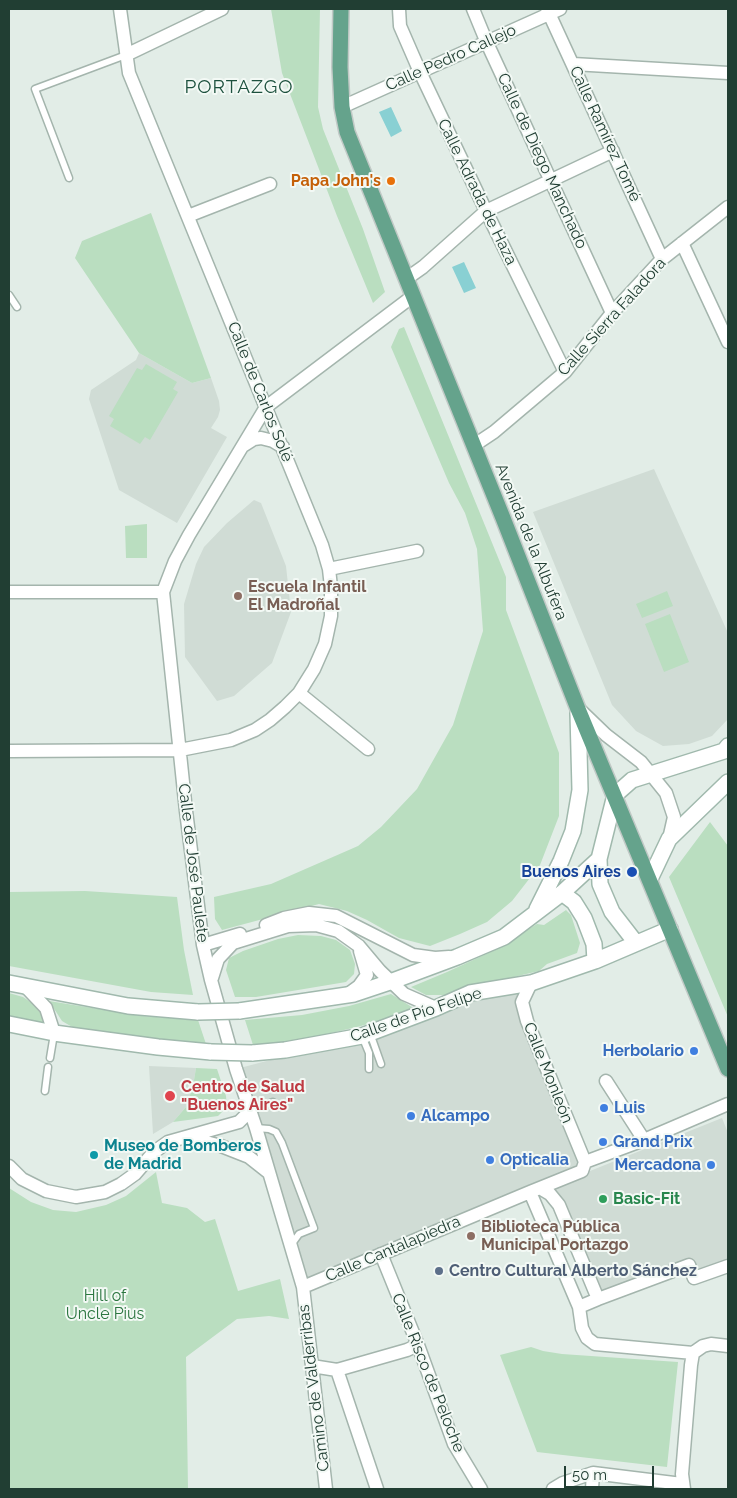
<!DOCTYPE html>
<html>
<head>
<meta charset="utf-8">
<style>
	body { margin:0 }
	#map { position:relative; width:737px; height:1498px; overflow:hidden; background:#e2ede7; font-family:Raleway,sans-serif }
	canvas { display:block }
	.frame { position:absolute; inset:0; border:10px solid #213e33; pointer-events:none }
	.scale { position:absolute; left:564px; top:1466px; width:90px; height:22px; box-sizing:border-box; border:2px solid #213e33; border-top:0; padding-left:6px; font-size:15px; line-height:18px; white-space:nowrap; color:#213e33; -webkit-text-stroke:4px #f3f9f5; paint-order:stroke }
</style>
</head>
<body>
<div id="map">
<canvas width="737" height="1498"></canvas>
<div class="frame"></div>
<div class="scale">50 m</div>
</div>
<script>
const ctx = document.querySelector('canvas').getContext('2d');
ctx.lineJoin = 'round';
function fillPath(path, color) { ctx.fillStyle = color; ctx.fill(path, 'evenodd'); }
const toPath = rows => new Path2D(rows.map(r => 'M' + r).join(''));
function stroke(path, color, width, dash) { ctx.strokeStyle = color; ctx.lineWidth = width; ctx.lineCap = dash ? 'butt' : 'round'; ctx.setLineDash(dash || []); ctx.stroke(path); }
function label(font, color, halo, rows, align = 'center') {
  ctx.font = font + ' Raleway,sans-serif'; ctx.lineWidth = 4; ctx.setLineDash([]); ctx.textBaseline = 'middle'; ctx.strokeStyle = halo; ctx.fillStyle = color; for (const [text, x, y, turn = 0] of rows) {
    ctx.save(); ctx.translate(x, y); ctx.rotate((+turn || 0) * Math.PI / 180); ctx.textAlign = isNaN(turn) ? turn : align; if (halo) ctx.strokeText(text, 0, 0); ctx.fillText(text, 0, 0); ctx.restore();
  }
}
fillPath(toPath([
	[139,353,192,383,211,378,219,401,220,410,218,417,211,428,227,437,177,523,119,490,89,399,91,390,136,360],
	[654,469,728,633,728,719,712,736,689,744,663,746,636,731,612,705,533,512],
	[254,500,261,503,286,566,291,612,272,663,234,696,217,701,185,657,184,604,196,564,204,547,227,523],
	[531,983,522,1002,583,1171,590,1171,722,1118,728,1133,728,1266,694,1278,689,1265,598,1299,559,1205,540,1188,303,1287,236,1069,362,1036,436,1008],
	[149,1066,196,1068,193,1086,186,1107,173,1122,153,1134]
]), '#d0dcd5');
fillPath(toPath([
	[271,9,320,9,318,107,323,129,363,229,385,292,373,303,337,216,282,73],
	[151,213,211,378,192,383,139,353,75,258,82,241],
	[404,327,506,577,506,610,559,753,559,816,540,865,512,901,487,922,460,934,430,946,399,938,367,920,347,911,319,904,222,930,215,919,214,897,271,884,358,846,381,827,417,789,453,725,483,631,477,549,465,513,449,483,391,347,399,329],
	[146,364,177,382,173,389,178,392,150,440,145,437,140,444,110,426,114,419,109,416,137,368,142,370],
	[147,524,147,558,126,558,125,526],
	[667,591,673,606,642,618,636,604],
	[670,614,689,662,664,672,645,624],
	[710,822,728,846,728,1017,669,877],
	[85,891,177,897,184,950,193,995,151,992,9,966,9,892],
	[566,910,571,915,580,943,577,953,547,964,539,971,471,987,451,995,426,995,411,987,447,972,495,950,537,924,544,925],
	[298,935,321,936,336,940,350,950,355,964,354,974,346,982,256,997,235,997,226,970,229,958,243,951,278,939],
	[9,993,23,997,32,1003,41,1011,46,1023,9,1016],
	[391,994,415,1009,361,1026,314,1037,274,1044,253,1045,245,1020,302,1015,349,1006],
	[49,1001,142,1016,198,1020,206,1044,116,1035,74,1028,62,1021],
	[196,1068,217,1069,226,1096,227,1107,218,1116,173,1122,186,1107,193,1086],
	[156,1172,162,1203,187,1208,205,1222,215,1219,238,1291,280,1279,289,1319,269,1316,237,1319,186,1357,188,1489,9,1489,9,1188,31,1202,53,1210,76,1212,106,1205,126,1196],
	[531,1347,543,1351,562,1354,678,1362,667,1467,537,1452,500,1355]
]), '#badec0');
fillPath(toPath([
	[391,107,402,131,391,137,379,112],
	[464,262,476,288,464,293,452,267]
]), '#89d0d3');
const lane = toPath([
	[69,178,35,89,126,55],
	[9,295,17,307],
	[370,1033,381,1064],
	[362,1036,369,1053,369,1069],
	[50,1058,54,1034],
	[45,1091,48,1067],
	[250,1111,273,1102],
	[256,1128,269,1129,276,1132,282,1143,314,1228,299,1234,291,1245]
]);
const street = toPath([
	[399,9,400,26,420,72,486,211,565,372],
	[473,9,487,43,612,313],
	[547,9,662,259],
	[126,55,222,9],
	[573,64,728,73],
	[342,107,560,9],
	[188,216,270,184],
	[682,243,728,342],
	[406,279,423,267,486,211,613,151],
	[243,446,254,439,261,438,273,441,283,447],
	[473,446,494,432,565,372,612,313,662,259,728,207],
	[329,569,417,551],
	[9,592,163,592],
	[299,693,368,749],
	[579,709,606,735,641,762,666,793,674,817,669,839],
	[9,751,180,750,231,740,255,730,270,720,285,707,299,693,314,669,325,644,331,616,331,587,329,569,322,545,129,73,120,9],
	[266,925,284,918,309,913,336,916,413,955,435,958,449,957],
	[203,945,240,934],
	[212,978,218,959,233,943,288,926,316,925,338,931,359,946,380,971,404,994,436,1008],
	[531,983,522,1002,527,1021,585,1162],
	[24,985,46,1008,54,1033],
	[348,994,359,986,367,975,360,951],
	[606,1081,644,1140],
	[187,1137,221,1146,249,1157,268,1172],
	[585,1162,644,1140,728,1104],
	[9,1166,22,1179,46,1191,76,1197,105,1192,121,1184,135,1174,154,1152,168,1142,239,1122,250,1111],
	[530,1192,579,1307,598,1299,559,1205,550,1194,540,1188],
	[381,1254,418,1345,454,1444,481,1489],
	[303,1287,530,1192,582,1171,585,1162],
	[598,1299,689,1265,694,1278,728,1266],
	[579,1307,582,1328,587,1338,595,1344,693,1353],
	[312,1366,337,1370,407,1350,418,1345],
	[337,1370,377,1489],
	[326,1489,303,1287,256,1128,236,1069,211,980,203,945,186,811,163,592,175,561,189,535,266,407,413,296],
	[553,1489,563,1483,593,1473,682,1484],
	[592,1489,593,1473],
	[684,1489,682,1474,691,1365,693,1353,703,1346,711,1344,728,1346]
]);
const secondary = toPath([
	[599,859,600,884,612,912,636,943],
	[650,879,669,839,728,782],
	[562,893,574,902,584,918,594,944,595,961],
	[537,909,561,861,573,831,580,790,578,713],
	[9,983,128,1006,198,1012],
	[239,1011,354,994,390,982,457,957,504,937,562,893,599,859,615,795,632,780,724,751,728,746],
	[9,1024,54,1033,158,1047,211,1052],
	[252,1053,285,1050,362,1036,436,1008,470,993,531,983,595,961,670,929]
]);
const primary = toPath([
	[341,9,340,67,342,107,347,132,503,518,578,709,728,1069]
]);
stroke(lane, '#a4b5ad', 9);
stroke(street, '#a4b5ad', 15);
stroke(secondary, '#a0b9ad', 18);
stroke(primary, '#c1c9c6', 18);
stroke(lane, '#fff', 6);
stroke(street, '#fff', 12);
stroke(secondary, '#fff', 15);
stroke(primary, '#65a38c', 15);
const secondaryBridge = toPath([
	[198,1012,239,1011],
	[211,1052,252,1053]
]);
stroke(secondaryBridge, '#a0b9ad', 18, []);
stroke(secondaryBridge, '#fff', 15);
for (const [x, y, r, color] of [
	[391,181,5,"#e8710a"],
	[238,596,5,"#8d6e63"],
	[632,872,6,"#1a4fb4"],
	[694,1051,5,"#3f7fe0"],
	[170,1096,6,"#e0444e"],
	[604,1108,5,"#3f7fe0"],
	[411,1116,5,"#3f7fe0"],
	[603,1142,5,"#3f7fe0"],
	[94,1155,5,"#0f9aa8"],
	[490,1160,5,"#3f7fe0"],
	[711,1165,5,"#3f7fe0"],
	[603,1199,5,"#2e9e5b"],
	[471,1236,5,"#8d6e63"],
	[439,1271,5,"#5c6f8a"]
]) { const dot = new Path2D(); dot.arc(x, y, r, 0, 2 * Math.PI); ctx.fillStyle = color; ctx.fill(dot); stroke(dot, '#f3f9f5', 2); }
label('16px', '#213e33', '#f3f9f5', [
	["Calle Pedro Callejo",451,58,-24],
	["Calle Ramírez Tomé",605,134,65],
	["Calle de Diego Manchado",542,161,65],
	["Calle Adrada de Haza",477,192,64],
	["Calle Sierra Faladora",612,317,-48],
	["Calle de Carlos Solé",260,392,68],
	["Avenida de la Albufera",531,542,68],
	["Calle de José Paulete",193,863,83],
	["Calle de Pío Felipe",416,1015,-19],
	["Calle Monleón",548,1073,68],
	["Calle Cantalapiedra",393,1249,-23],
	["Calle Risco de Peloche",428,1373,68],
	["Camino de Valderribas",314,1388,-97]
]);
label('bold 16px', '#c56008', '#f3f9f5', [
	["Papa John's",381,181]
], 'right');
label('bold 16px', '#785e54', '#f3f9f5', [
	["Escuela Infantil",248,587],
	["El Madroñal",248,605],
	["Biblioteca Pública",481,1227],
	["Municipal Portazgo",481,1245]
], 'left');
label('bold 16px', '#164399', '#f3f9f5', [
	["Buenos Aires",621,872]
], 'right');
label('bold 16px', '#366cbe', '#f3f9f5', [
	["Herbolario",684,1051,"right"],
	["Luis",614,1108],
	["Alcampo",421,1116],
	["Grand Prix",613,1142],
	["Opticalia",500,1160],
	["Mercadona",701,1165,"right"]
], 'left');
label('bold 16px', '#be3a42', '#f3f9f5', [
	["Centro de Salud",181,1087],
	["\"Buenos Aires\"",181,1105]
], 'left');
label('bold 16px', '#0d838f', '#f3f9f5', [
	["Museo de Bomberos",104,1146],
	["de Madrid",104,1164]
], 'left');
label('bold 16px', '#27864d', '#f3f9f5', [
	["Basic-Fit",613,1199]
], 'left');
label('bold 16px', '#4e5e75', '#f3f9f5', [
	["Centro Cultural Alberto Sánchez",449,1271]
], 'left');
label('16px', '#2b7640', '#f3f9f5', [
	["Hill of",105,1296],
	["Uncle Pius",105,1314]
]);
ctx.letterSpacing = '1px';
label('19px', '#1d513e', '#f3f9f5', [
	["PORTAZGO",239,87]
]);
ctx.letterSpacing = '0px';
</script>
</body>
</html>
